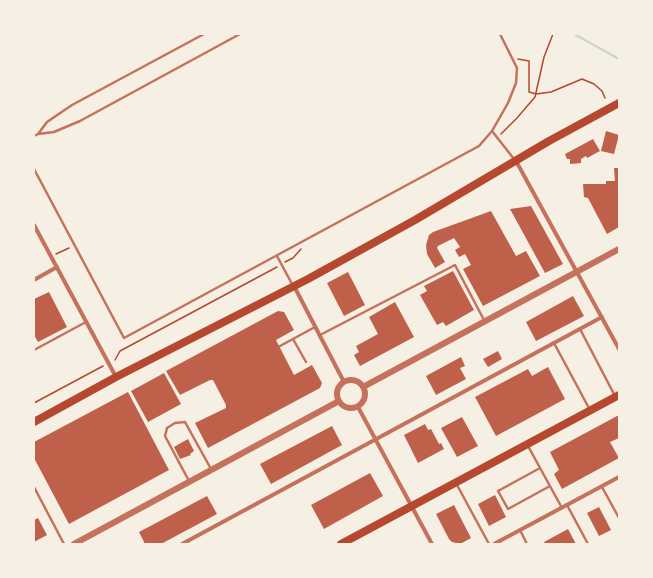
<!DOCTYPE html>
<html>
<head>
<meta charset="utf-8">
<style>
	body { margin:0 }
	#map { position:relative; width:653px; height:578px; overflow:hidden; background:#f6efe4; font-family:"Space Grotesk",sans-serif }
	canvas { display:block }
	.frame { position:absolute; inset:0; border:35px solid #f6efe4; pointer-events:none }
</style>
</head>
<body>
<div id="map">
<canvas width="653" height="578"></canvas>
<div class="frame"></div>
</div>
<script>
const ctx = document.querySelector('canvas').getContext('2d');
ctx.lineJoin = 'round';
const toPath = rows => new Path2D(rows.map(r => 'M' + r).join(''));
function stroke(path, color, width, dash) { ctx.strokeStyle = color; ctx.lineWidth = width; ctx.lineCap = dash ? 'butt' : 'round'; ctx.setLineDash(dash || []); ctx.stroke(path); }
function fillPath(path, color) { ctx.fillStyle = color; ctx.fill(path, 'evenodd'); }
stroke(toPath([
	[574,34,619,59]
]), '#c9d6d2', 2.5);
fillPath(toPath([
	[606,131,619,135,614,154,601,151],
	[593,139,600,151,587,158,586,156,581,159,581,163,570,164,570,159,567,159,565,154],
	[614,168,619,168,619,227,607,234,588,198,584,197,583,184,606,184,606,181,615,181],
	[531,206,563,264,545,273,510,209],
	[491,211,516,256,526,251,540,276,483,306,463,269,471,265,465,254,459,257,455,250,460,247,454,238,438,246,437,248,445,262,435,268,427,254,426,245,429,235,433,232],
	[453,271,474,310,446,326,443,322,437,325,420,295,427,291,424,286],
	[348,272,365,305,344,316,327,283],
	[49,292,67,327,38,342,34,335,34,299],
	[573,296,584,316,536,341,526,322],
	[395,302,414,337,360,366,354,355,359,352,356,346,378,334,369,317],
	[278,311,284,312,294,330,276,340,294,375,312,365,322,383,320,388,208,448,195,423,226,408,226,405,213,380,210,380,180,395,166,371],
	[498,351,502,359,488,367,483,359],
	[461,357,465,366,460,368,466,379,436,395,426,376],
	[548,367,565,399,496,436,475,397,528,369,532,376],
	[164,373,181,404,148,422,131,391],
	[128,392,169,470,69,524,34,458,34,442],
	[619,415,619,438,610,442,619,458,562,489,554,474,559,470,550,452],
	[462,417,478,446,457,457,441,428],
	[425,424,428,430,431,429,439,444,441,443,444,449,418,463,404,435],
	[332,426,342,445,271,484,260,464],
	[188,439,194,451,190,454,191,455,180,459,174,447],
	[370,473,383,496,324,529,311,505],
	[495,495,506,517,489,526,478,504],
	[207,496,217,514,161,544,145,544,139,532],
	[454,505,471,538,460,544,452,542,449,539,436,514],
	[599,507,611,530,599,536,587,513],
	[38,518,47,535,34,542,34,520],
	[568,529,576,544,545,544,544,542]
]), '#bf614a');
stroke(toPath([
	[518,59,529,61,529,92,536,94,551,92,582,79,594,84,602,91,605,98],
	[501,134,517,118,535,97,544,57,553,34],
	[56,254,69,248],
	[285,262,293,258,301,249],
	[115,360,120,351,277,267],
	[34,403,103,366]
]), '#b5482f', 1.5);
stroke(toPath([
	[204,34,72,105,47,122,38,134,54,132,80,121,240,34],
	[492,131,514,159],
	[34,136,38,134],
	[34,169,124,338,479,146,492,131,508,103,516,83,517,68,500,34],
	[277,256,292,284],
	[580,329,615,396],
	[320,335,455,265,484,320],
	[293,339,306,362],
	[554,343,590,410],
	[280,346,315,327],
	[34,350,86,322],
	[528,446,562,508],
	[540,468,498,491,508,509,550,486],
	[189,481,165,436,167,428,175,423,185,422,211,469],
	[457,485,489,544],
	[34,487,64,544],
	[602,487,619,518],
	[567,505,588,544],
	[520,530,527,544]
]), '#c5725c', 2.5);
stroke(toPath([
	[516,161,619,349],
	[34,225,116,377],
	[34,280,57,267],
	[294,286,344,382],
	[358,407,432,544],
	[182,544,602,317],
	[494,544,619,477]
]), '#c5725c', 4);
stroke(toPath([
	'337 394a14 14 0 1 1 28 0a14 14 0 1 1-28 0Z',
	[363,387,619,249],
	[74,544,339,401]
]), '#c5725c', 6);
stroke(toPath([
	[34,422,116,377,308,279,415,220,549,141,619,103],
	[341,544,619,395]
]), '#b5482f', 8);
</script>
</body>
</html>
